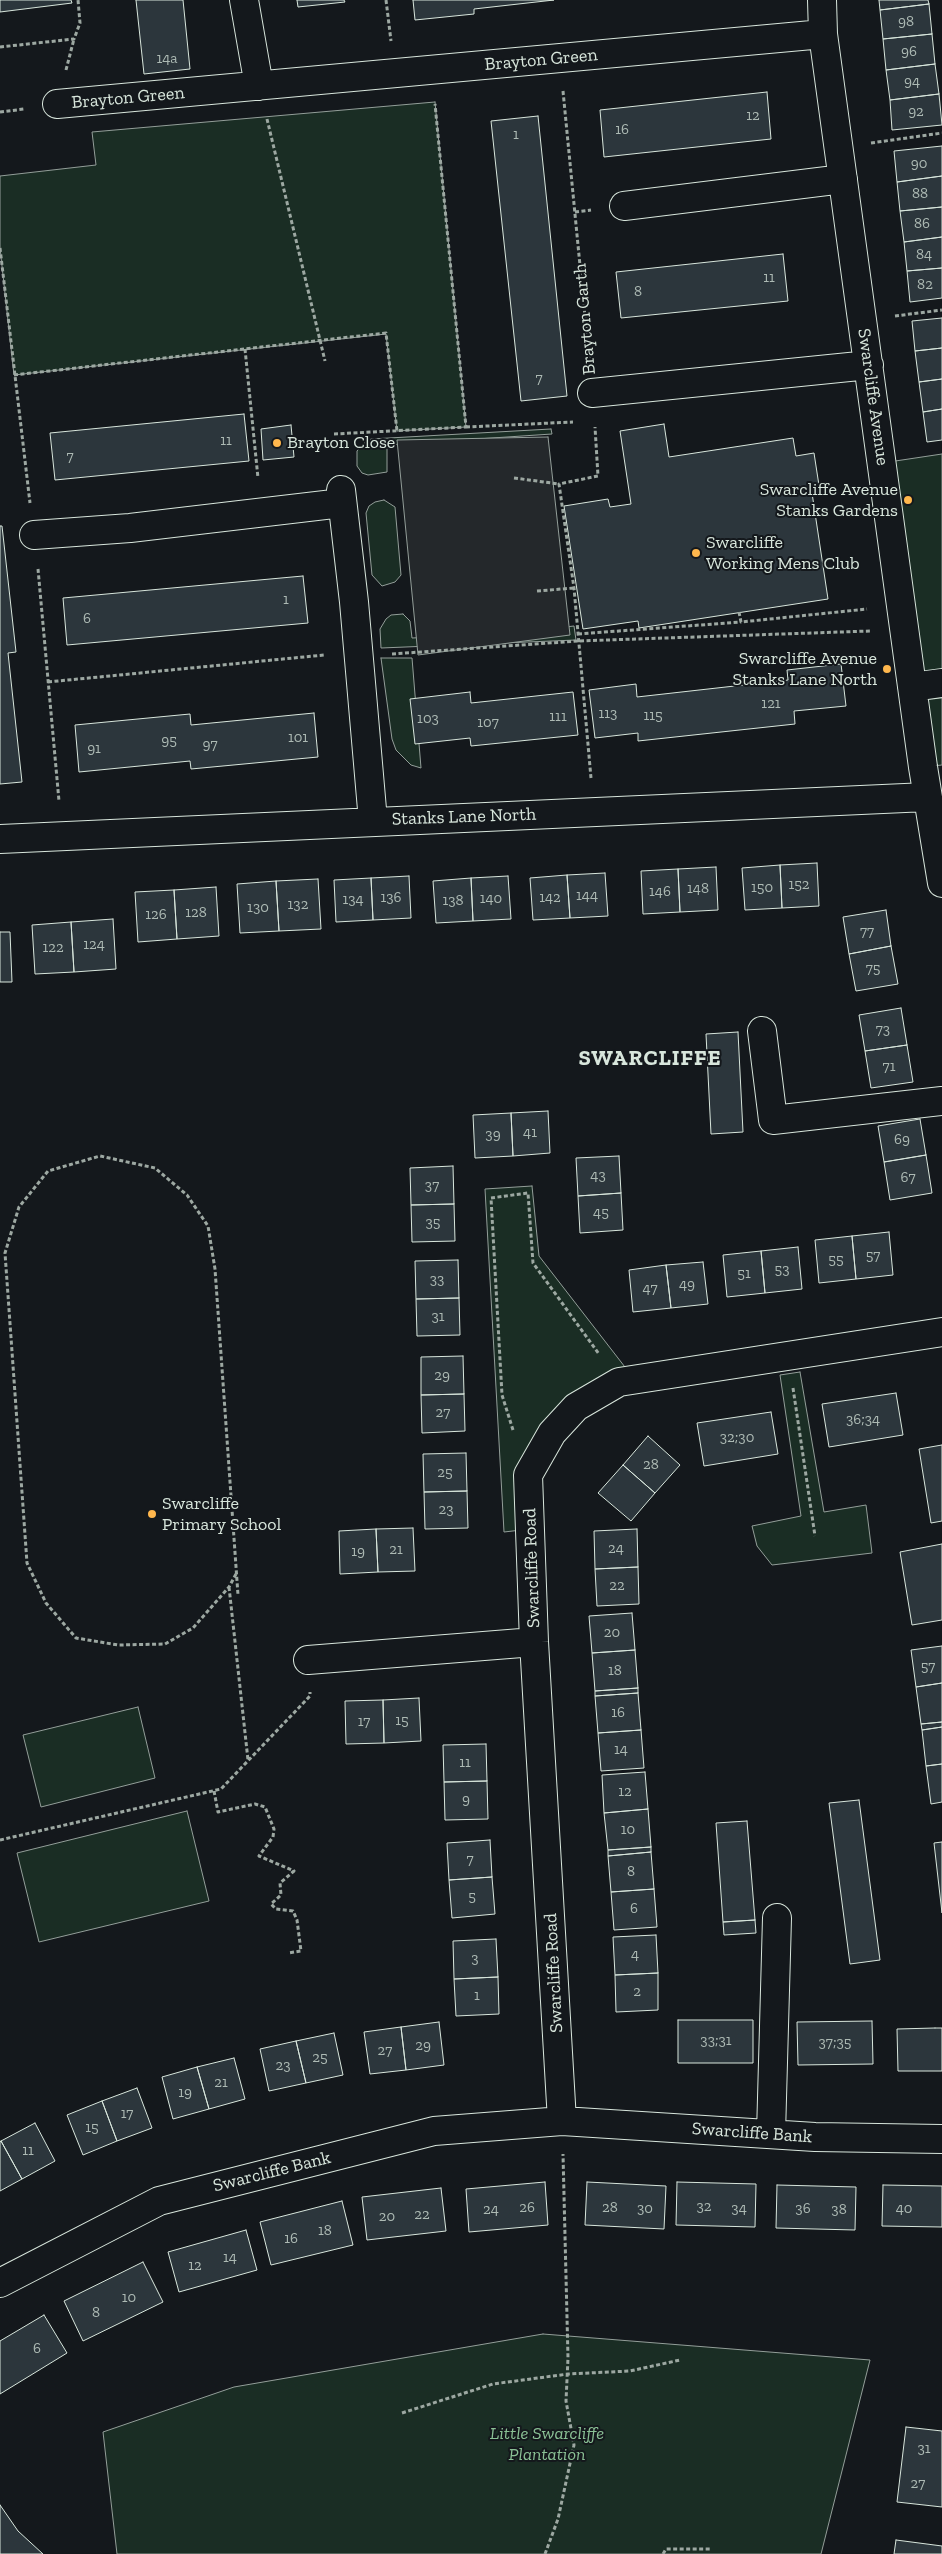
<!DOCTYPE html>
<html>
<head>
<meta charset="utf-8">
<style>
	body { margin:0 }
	canvas { display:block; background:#14181c }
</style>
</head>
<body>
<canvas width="942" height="2554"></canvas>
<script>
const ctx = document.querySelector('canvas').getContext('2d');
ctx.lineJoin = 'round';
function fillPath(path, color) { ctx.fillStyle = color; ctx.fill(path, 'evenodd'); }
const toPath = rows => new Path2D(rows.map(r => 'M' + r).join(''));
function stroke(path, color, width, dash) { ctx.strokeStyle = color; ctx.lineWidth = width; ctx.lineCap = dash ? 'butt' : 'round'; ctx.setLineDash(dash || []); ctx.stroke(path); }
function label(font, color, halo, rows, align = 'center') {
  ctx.font = font + ' "Zilla Slab",serif'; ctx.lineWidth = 4; ctx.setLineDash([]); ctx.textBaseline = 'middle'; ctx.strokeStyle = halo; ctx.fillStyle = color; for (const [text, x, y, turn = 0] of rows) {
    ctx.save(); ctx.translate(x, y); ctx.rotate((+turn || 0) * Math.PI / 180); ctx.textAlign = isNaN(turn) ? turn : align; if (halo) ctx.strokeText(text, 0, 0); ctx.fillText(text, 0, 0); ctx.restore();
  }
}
const green = toPath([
	[435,102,466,427,397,431,386,334,14,375,0,248,0,176,96,165,92,132,435,102],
	[551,429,552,434,387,445,387,472,368,475,362,473,357,466,357,451,363,444,371,439,551,429],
	[942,454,942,765,923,767,882,463,942,454],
	[384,500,395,507,401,575,395,582,382,586,372,575,366,513,369,506,375,502,384,500],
	[403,614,410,621,412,638,564,631,565,627,574,626,576,640,381,648,380,629,386,619,391,615,403,614],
	[381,658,412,658,421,768,411,765,396,750,392,739,381,658],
	[532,1186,539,1256,635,1380,552,1433,530,1529,504,1532,485,1189,532,1186],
	[800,1372,824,1512,866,1505,872,1553,772,1565,757,1546,752,1526,801,1516,780,1375,800,1372],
	[138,1707,155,1778,41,1807,23,1735,138,1707],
	[187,1811,209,1901,39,1942,17,1853,187,1811],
	[543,2334,870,2360,821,2554,117,2554,103,2432,234,2387,543,2334]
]);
fillPath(green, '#1a2d24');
stroke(green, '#939e99', 1);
const parking = toPath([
	[548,437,570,635,418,655,397,440,548,437]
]);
fillPath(parking, '#24282b');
stroke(parking, '#939e99', 1);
const building = toPath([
	[0,0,71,0,72,3,0,12,0,0],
	[136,0,183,0,190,69,144,74,136,0],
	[297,0,344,0,345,2,298,7,297,0],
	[413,0,554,0,474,9,474,14,415,20,413,0],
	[879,0,928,0,929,4,880,10,879,0],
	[929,4,932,34,883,39,880,10,929,4],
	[932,34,935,64,886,70,883,39,932,34],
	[935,64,939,94,890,100,886,70,935,64],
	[767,92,771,139,604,157,600,110,767,92],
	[939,94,942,125,892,130,890,100,939,94],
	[538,116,567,396,521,401,491,121,538,116],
	[942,146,942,176,897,182,894,151,942,146],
	[942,176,942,207,900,211,897,182,942,176],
	[942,207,942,237,904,242,900,211,942,207],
	[942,237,942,268,907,271,904,242,942,237],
	[783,254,788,301,621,318,616,272,783,254],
	[942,268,942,298,910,302,907,271,942,268],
	[942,318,942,348,915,351,912,321,942,318],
	[942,348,942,379,919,382,915,351,942,348],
	[942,379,942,409,923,412,919,382,942,379],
	[942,409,942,440,927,442,923,412,942,409],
	[244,414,249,461,55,480,50,433,244,414],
	[664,424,669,457,793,438,796,456,814,453,820,492,812,493,828,599,639,628,638,621,583,629,564,506,608,499,610,507,631,504,620,431,664,424],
	[291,425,294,457,263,460,261,429,291,425],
	[0,526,2,526,16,652,8,653,22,782,0,784,0,526],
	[303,576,308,623,67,645,63,598,303,576],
	[841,664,846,706,794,711,795,724,638,741,638,733,595,738,589,690,636,684,637,697,788,680,787,670,841,664],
	[470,692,471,703,573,692,578,735,471,746,470,738,415,744,410,699,470,692],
	[314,713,318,757,191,769,190,761,79,772,75,725,190,714,191,725,314,713],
	[817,863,819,906,782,908,780,865,817,863],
	[780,865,782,908,745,910,742,868,780,865],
	[716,867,718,910,680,912,678,869,716,867],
	[678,869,680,912,643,914,641,871,678,869],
	[605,873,608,916,570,918,567,875,605,873],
	[567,875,570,918,533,920,530,878,567,875],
	[409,876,411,918,373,920,371,878,409,876],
	[508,876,511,919,473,921,471,878,508,876],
	[371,878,373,920,336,922,334,880,371,878],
	[471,878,473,921,436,923,433,881,471,878],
	[318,879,321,929,279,931,276,881,318,879],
	[276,881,279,931,240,933,237,884,276,881],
	[216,887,219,936,177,939,174,890,216,887],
	[174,890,177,939,138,942,135,892,174,890],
	[886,910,891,946,849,954,843,917,886,910],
	[113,919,116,969,74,972,71,922,113,919],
	[71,922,74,972,35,974,32,925,71,922],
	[0,932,10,932,12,982,0,982,0,932],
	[891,946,898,984,856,991,849,954,891,946],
	[901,1008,907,1045,865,1051,859,1015,901,1008],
	[738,1032,743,1132,711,1134,706,1034,738,1032],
	[907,1045,913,1082,871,1088,865,1051,907,1045],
	[548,1111,550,1153,513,1156,511,1113,548,1111],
	[511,1113,513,1156,475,1158,473,1115,511,1113],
	[920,1119,926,1155,884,1162,878,1126,920,1119],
	[926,1155,932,1193,890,1200,884,1162,926,1155],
	[619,1156,621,1193,578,1196,576,1158,619,1156],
	[453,1166,454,1204,411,1205,410,1168,453,1166],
	[621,1193,623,1230,580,1233,578,1196,621,1193],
	[454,1204,455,1241,412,1242,411,1205,454,1204],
	[889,1232,893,1275,856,1279,852,1236,889,1232],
	[852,1236,856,1279,819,1283,815,1240,852,1236],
	[798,1247,802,1289,765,1293,761,1251,798,1247],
	[761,1251,765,1293,727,1297,723,1255,761,1251],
	[458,1260,459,1298,416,1299,415,1261,458,1260],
	[703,1262,708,1304,671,1308,666,1265,703,1262],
	[666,1265,671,1308,633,1312,629,1270,666,1265],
	[459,1298,460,1335,417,1336,416,1299,459,1298],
	[463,1356,464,1394,421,1395,421,1357,463,1356],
	[896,1393,903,1435,829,1447,822,1404,896,1393],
	[464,1394,465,1431,422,1433,421,1395,464,1394],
	[771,1412,778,1454,704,1466,697,1423,771,1412],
	[648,1436,680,1465,655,1493,623,1465,648,1436],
	[942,1445,942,1521,931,1523,919,1449,942,1445],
	[466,1453,467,1491,424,1492,423,1454,466,1453],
	[623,1465,655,1493,631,1521,598,1493,623,1465],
	[467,1491,468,1528,425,1529,424,1492,467,1491],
	[413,1528,415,1571,378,1572,376,1529,413,1528],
	[376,1529,378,1572,340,1574,339,1531,376,1529],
	[637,1529,638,1567,595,1569,594,1531,637,1529],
	[942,1544,942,1620,912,1625,900,1552,942,1544],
	[638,1567,639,1604,597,1606,595,1569,638,1567],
	[632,1613,635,1650,592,1653,589,1616,632,1613],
	[942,1646,942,1683,916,1687,911,1650,942,1646],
	[635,1650,638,1688,595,1691,592,1653,635,1650],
	[942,1683,942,1722,921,1724,916,1687,942,1683],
	[638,1688,638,1693,595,1696,595,1691,638,1688],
	[638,1693,641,1730,598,1733,595,1696,638,1693],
	[419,1698,421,1741,384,1743,383,1700,419,1698],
	[383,1700,384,1743,346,1744,345,1701,383,1700],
	[942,1722,942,1727,922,1730,921,1724,942,1722],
	[942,1727,942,1764,926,1766,922,1730,942,1727],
	[641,1730,644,1768,601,1771,598,1733,641,1730],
	[486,1744,487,1781,444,1782,443,1745,486,1744],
	[942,1764,942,1802,931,1804,926,1766,942,1764],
	[645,1772,648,1809,604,1813,602,1775,645,1772],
	[487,1781,488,1819,445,1820,444,1782,487,1781],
	[859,1800,880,1960,850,1964,829,1803,859,1800],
	[648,1809,651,1847,608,1850,604,1813,648,1809],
	[747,1821,755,1920,723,1922,716,1823,747,1821],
	[490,1840,492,1877,449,1880,447,1843,490,1840],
	[942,1842,942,1913,934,1843,942,1842],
	[651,1847,651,1852,608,1856,608,1850,651,1847],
	[651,1852,654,1889,611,1892,608,1856,651,1852],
	[492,1877,495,1914,452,1918,449,1880,492,1877],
	[654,1889,657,1927,614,1930,611,1892,654,1889],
	[755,1920,756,1933,724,1935,723,1922,755,1920],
	[656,1935,658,1973,615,1975,613,1937,656,1935],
	[496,1939,498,1977,454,1979,453,1941,496,1939],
	[658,1973,658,2010,616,2012,615,1975,658,1973],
	[498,1977,499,2014,456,2016,454,1979,498,1977],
	[678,2020,753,2020,753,2063,678,2063,678,2020],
	[872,2021,873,2064,798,2065,797,2022,872,2021],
	[439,2022,444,2065,406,2070,401,2027,439,2022],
	[401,2027,406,2070,370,2074,364,2032,401,2027],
	[935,2028,942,2028,942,2071,898,2071,897,2029,935,2028],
	[334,2033,343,2075,306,2083,296,2041,334,2033],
	[296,2041,306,2083,269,2091,260,2049,296,2041],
	[234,2058,245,2099,209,2109,197,2067,234,2058],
	[197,2067,209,2109,173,2119,162,2077,197,2067],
	[137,2088,152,2128,117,2141,102,2101,137,2088],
	[102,2101,117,2141,83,2155,67,2115,102,2101],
	[35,2123,55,2161,22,2179,1,2141,35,2123],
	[1,2141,22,2179,0,2191,0,2142,1,2141],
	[545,2182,548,2225,469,2232,466,2189,545,2182],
	[587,2182,666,2186,664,2229,585,2225,587,2182],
	[677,2182,756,2184,755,2227,676,2225,677,2182],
	[777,2185,856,2187,855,2230,776,2228,777,2185],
	[883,2185,942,2186,942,2227,882,2226,883,2185],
	[441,2188,446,2231,367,2240,362,2197,441,2188],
	[342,2201,353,2245,271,2265,260,2222,342,2201],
	[246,2230,257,2270,179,2292,168,2252,246,2230],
	[143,2262,163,2302,83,2341,64,2301,143,2262],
	[44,2315,67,2353,0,2394,0,2341,44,2315],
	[906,2427,942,2431,942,2507,897,2502,906,2427],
	[0,2505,18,2531,43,2554,0,2554,0,2505],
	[896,2540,942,2546,942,2554,894,2554,896,2540]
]);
fillPath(building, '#2c363c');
stroke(building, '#d8e6dc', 1);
const minor = toPath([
	[244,0,259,86],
	[822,0,823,34,923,767,942,883],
	[57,104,823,34],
	[624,206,843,179],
	[592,393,869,365],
	[341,490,354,602,373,821],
	[34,535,130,528,342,503],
	[912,687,942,683],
	[0,839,927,797],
	[762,1031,773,1120,942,1101],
	[308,1660,534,1642],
	[562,2121,534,1642,528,1475,552,1433,576,1407,619,1382,942,1332],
	[771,2134,777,1918],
	[0,2283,159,2201,434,2131,562,2121,815,2137,942,2139]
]);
stroke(minor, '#d8e6dc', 30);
stroke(toPath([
	[386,0,391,41],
	[0,47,74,39,80,23,78,0],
	[66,70,74,39],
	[563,91,589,358],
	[0,112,24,109],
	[267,119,325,361],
	[871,143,942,133],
	[575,212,591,210],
	[0,248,30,503],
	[895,316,942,310],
	[245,349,258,478],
	[14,375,386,333,397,431],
	[466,427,573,422],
	[334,434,466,427,435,104],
	[514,478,559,484],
	[38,569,59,801],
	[537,591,574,588],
	[739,612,741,622,867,609],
	[578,634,741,622],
	[392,654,578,641,870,631],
	[48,682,324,655],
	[591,778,574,588,559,484,598,476,595,427],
	[793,1388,815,1536],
	[513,1430,502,1395,491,1198,528,1193,533,1263,599,1354],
	[236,1574,229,1587,193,1628,165,1644,118,1645,76,1638,46,1603,27,1563,5,1253,19,1207,48,1171,100,1156,155,1168,187,1195,208,1226,215,1269,238,1595],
	[229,1587,248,1760],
	[214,1791,218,1812,255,1804,265,1807,274,1829,273,1837,259,1856,294,1871,280,1883,281,1895,271,1904,276,1909,293,1911,297,1920,301,1951,288,1953],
	[0,1840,221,1789,310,1696,310,1692],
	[402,2413,493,2384,568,2374,630,2371,680,2360],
	[545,2554,558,2519,574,2445,566,2401,568,2358,563,2154],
	[663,2554,666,2549,712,2549]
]), '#9da8a2', 3, [4, 2.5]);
stroke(minor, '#14181c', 28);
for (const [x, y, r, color] of [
	[277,443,5,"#ffb74d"],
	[908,500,5,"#ffb74d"],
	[696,553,5,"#ffb74d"],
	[887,669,5,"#ffb74d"],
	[152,1514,5,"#ffb74d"]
]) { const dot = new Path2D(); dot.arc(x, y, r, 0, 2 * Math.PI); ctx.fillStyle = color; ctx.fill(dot); stroke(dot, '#14181c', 2); }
label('15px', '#adbab4', null, [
	["98",906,22],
	["96",909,52],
	["14a",167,59],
	["94",912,82],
	["92",916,112],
	["12",753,116],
	["16",622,130],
	["1",516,135],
	["90",919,164],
	["88",920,194],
	["86",922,224],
	["84",924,255],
	["11",769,278],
	["82",925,285],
	["8",638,292],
	["7",539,379],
	["11",226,441],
	["7",70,457],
	["1",286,600],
	["6",87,619],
	["121",771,704],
	["113",608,714],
	["115",653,716],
	["111",558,717],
	["103",428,719],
	["107",488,723],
	["101",298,738],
	["95",169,741],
	["97",210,745],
	["91",94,749],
	["152",799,885],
	["150",762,888],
	["148",698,889],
	["146",660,892],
	["144",587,896],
	["136",391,898],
	["142",550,898],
	["140",491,899],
	["134",353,900],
	["138",453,901],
	["132",298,905],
	["130",258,908],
	["128",196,913],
	["126",156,915],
	["77",867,932],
	["124",94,945],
	["122",53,948],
	["75",873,969],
	["73",883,1030],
	["71",889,1067],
	["41",530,1133],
	["39",493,1135],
	["69",902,1140],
	["43",598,1176],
	["67",908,1178],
	["37",432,1186],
	["45",601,1213],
	["35",433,1223],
	["57",873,1256],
	["55",836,1260],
	["53",782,1270],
	["51",744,1274],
	["33",437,1280],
	["49",687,1285],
	["47",650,1289],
	["31",438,1317],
	["29",442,1376],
	["27",443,1413],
	["36;34",863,1420],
	["32;30",737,1438],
	["28",651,1465],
	["25",445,1473],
	["23",446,1510],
	["24",616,1549],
	["21",396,1550],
	["19",358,1552],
	["22",617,1586],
	["20",612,1633],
	["57",928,1667],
	["18",615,1671],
	["16",618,1713],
	["15",402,1721],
	["17",364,1722],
	["14",621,1750],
	["11",465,1763],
	["12",625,1792],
	["9",466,1800],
	["10",628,1830],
	["7",470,1860],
	["8",631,1872],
	["5",472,1897],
	["6",634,1909],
	["4",635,1955],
	["3",475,1959],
	["2",637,1992],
	["1",477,1996],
	["33;31",716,2041],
	["37;35",835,2043],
	["29",423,2046],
	["27",385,2051],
	["25",320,2058],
	["23",283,2066],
	["21",221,2083],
	["19",185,2093],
	["17",127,2114],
	["15",92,2128],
	["11",28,2151],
	["32",704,2207],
	["26",527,2208],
	["28",610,2208],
	["30",645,2209],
	["34",739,2209],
	["36",803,2209],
	["40",904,2209],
	["24",491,2210],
	["38",839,2210],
	["22",422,2215],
	["20",387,2217],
	["18",325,2231],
	["16",291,2239],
	["14",230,2258],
	["12",195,2266],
	["10",129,2298],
	["8",96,2313],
	["6",37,2349],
	["31",924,2449],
	["27",918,2484]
]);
label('18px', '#d8e6dc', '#14181c', [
	["Brayton Green",541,60,-5],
	["Brayton Green",128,98,-5],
	["Brayton Garth",585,319,-95],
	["Swarcliffe Avenue",873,397,82],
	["Stanks Lane North",464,817,-2],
	["Swarcliffe Road",532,1568,-92],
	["Swarcliffe Road",554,1973,-93],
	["Swarcliffe Bank",752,2133,4],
	["Swarcliffe Bank",272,2172,-14]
]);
label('18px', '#d8e6dc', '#14181c', [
	["Brayton Close",287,443],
	["Swarcliffe Avenue",898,490,"right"],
	["Stanks Gardens",898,511,"right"],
	["Swarcliffe",706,543],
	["Working Mens Club",706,564],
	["Swarcliffe Avenue",877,659,"right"],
	["Stanks Lane North",877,680,"right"],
	["Swarcliffe",162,1504],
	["Primary School",162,1525]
], 'left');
label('italic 18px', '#8ac095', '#14181c', [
	["Little Swarcliffe",547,2434],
	["Plantation",547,2455]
]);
ctx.letterSpacing = '1px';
label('bold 22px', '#d8e6dc', '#14181c', [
	["SWARCLIFFE",650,1059]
]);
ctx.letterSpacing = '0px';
</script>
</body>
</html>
